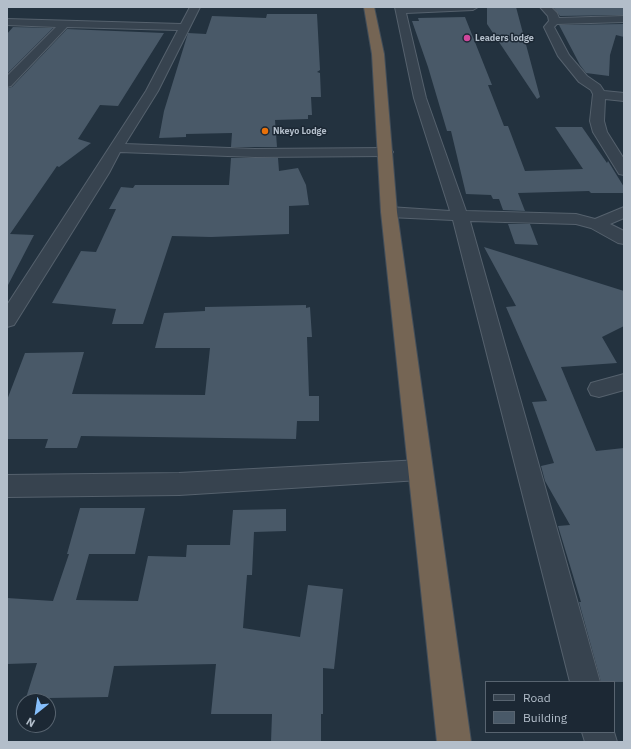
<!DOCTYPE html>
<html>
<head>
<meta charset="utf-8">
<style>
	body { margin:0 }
	#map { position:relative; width:631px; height:749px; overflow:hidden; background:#23323f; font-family:"IBM Plex Sans",sans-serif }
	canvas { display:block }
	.frame { position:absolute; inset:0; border:8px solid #b3beca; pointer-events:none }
	.legend { position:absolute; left:485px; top:681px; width:130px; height:52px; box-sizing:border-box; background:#1c2834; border:1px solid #586470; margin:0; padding:5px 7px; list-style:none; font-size:12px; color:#b3beca }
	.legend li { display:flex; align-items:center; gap:8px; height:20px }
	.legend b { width:20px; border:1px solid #586470 }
	.north { position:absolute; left:16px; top:693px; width:40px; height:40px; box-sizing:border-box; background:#1c2834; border:1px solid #586470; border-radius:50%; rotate:210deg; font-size:11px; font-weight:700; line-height:16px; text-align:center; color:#b3beca }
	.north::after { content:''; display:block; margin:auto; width:14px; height:18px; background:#86bffb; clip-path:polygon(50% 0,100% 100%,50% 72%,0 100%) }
</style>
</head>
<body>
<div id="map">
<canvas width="631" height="749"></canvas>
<div class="frame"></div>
<ul class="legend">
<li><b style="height:5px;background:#37434f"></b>Road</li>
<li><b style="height:11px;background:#495968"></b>Building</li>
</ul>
<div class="north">N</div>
</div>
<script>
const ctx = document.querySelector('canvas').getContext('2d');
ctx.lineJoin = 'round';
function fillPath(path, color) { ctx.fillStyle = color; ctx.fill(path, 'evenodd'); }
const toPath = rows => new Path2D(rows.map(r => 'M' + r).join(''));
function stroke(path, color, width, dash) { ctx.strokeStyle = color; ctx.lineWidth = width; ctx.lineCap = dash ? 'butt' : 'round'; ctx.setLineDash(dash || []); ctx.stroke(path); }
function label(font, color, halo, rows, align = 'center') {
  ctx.font = font + ' "IBM Plex Sans",sans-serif'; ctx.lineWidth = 3; ctx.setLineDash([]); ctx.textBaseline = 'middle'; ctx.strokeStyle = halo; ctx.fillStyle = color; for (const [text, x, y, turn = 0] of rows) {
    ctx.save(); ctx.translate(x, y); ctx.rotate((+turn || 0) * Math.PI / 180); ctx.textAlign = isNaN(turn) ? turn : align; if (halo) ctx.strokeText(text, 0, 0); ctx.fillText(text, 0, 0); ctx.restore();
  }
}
fillPath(toPath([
	[487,7,516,7,540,97,537,99,487,24],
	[553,7,624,7,624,15,560,16],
	[267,14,317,14,320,70,317,72,320,73,321,97,311,97,312,115,308,115,308,119,275,120,277,147,231,147,232,133,186,134,186,137,159,138,164,111,188,33,206,34,212,16,266,18],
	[465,17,492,85,488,85,504,126,508,126,525,171,583,169,555,127,582,127,607,163,608,161,624,187,624,193,591,193,589,191,518,193,525,211,503,210,499,199,493,199,491,195,466,194,451,131,447,131,428,67,412,21,419,21,418,18],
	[624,24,624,37,616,35,610,55,609,76,586,73,580,65,559,25],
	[13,27,53,28,7,74,7,34],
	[67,29,164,33,118,106,100,105,78,139,91,143,59,167,57,166,10,234,34,235,7,287,7,88,12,87],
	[231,158,278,158,279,171,298,168,306,185,309,205,289,206,289,234,211,237,172,236,143,324,112,324,116,309,52,303,81,251,96,252,116,209,109,209,121,187,133,188,135,185,229,185],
	[508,224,530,224,538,245,515,244],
	[484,247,624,291,624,326,602,337,617,363,561,367,596,451,624,448,624,682,601,682,579,602,581,602,558,526,570,525,545,481,541,466,554,463,532,402,547,401,506,307,516,306],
	[306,305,306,308,310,307,312,337,307,337,309,396,319,396,319,421,297,421,296,439,81,436,77,448,45,448,48,439,7,439,7,400,25,353,84,352,72,394,205,395,210,348,155,348,164,313,205,311,205,307],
	[80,508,145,508,135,554,89,554,76,600,138,601,148,556,186,557,187,545,230,545,233,510,286,509,286,531,254,532,252,575,247,575,243,628,300,637,308,585,343,589,334,669,323,668,323,714,321,714,321,742,271,742,272,714,211,714,216,664,114,666,108,697,49,698,48,702,25,701,37,663,7,664,7,598,53,601,69,554,67,554]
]), '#495968');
const street = toPath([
	[190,7,200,7,158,91,125,144,255,149,386,148,391,149,393,152,391,155,386,156,255,157,120,152,109,173,14,325,7,327,7,305,146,91,178,30,67,27,11,86,7,87,7,76,56,27,7,25,7,19,181,24,190,7],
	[395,7,478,7,473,10,406,13,426,98,466,211,576,214,595,219,624,207,624,218,610,224,624,231,624,244,618,243,591,228,576,224,470,221,600,682,570,682,453,220,389,217,383,215,381,212,383,209,389,207,450,211,414,98,395,7],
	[540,7,551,7,557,13,559,18,624,16,624,22,557,24,554,27,569,55,587,76,600,85,604,91,624,93,624,101,605,99,604,121,607,132,624,159,624,175,619,174,593,132,590,121,593,94,591,90,579,82,558,56,544,27,549,21,548,16,540,7],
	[624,374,624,390,599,397,591,395,588,389,591,383,624,374],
	[420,460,428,463,432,470,428,477,420,480,179,495,7,497,7,475,179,473,420,460],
	[582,732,614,732,617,742,585,742,582,732]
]);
const highway = toPath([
	[364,7,374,7,384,54,397,212,471,742,437,742,381,212,372,54,364,7]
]);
stroke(street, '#55616d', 2);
stroke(highway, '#424e5a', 2);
fillPath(street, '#37434f');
fillPath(highway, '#756554');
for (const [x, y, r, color] of [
	[467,38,4,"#d1479c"],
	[265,131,4,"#e8710a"]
]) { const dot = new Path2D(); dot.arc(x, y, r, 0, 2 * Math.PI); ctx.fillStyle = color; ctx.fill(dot); stroke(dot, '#1c2834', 1.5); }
label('bold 9px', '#b3beca', '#1c2834', [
	["Leaders lodge",475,38],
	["Nkeyo Lodge",273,131]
], 'left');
</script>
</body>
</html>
